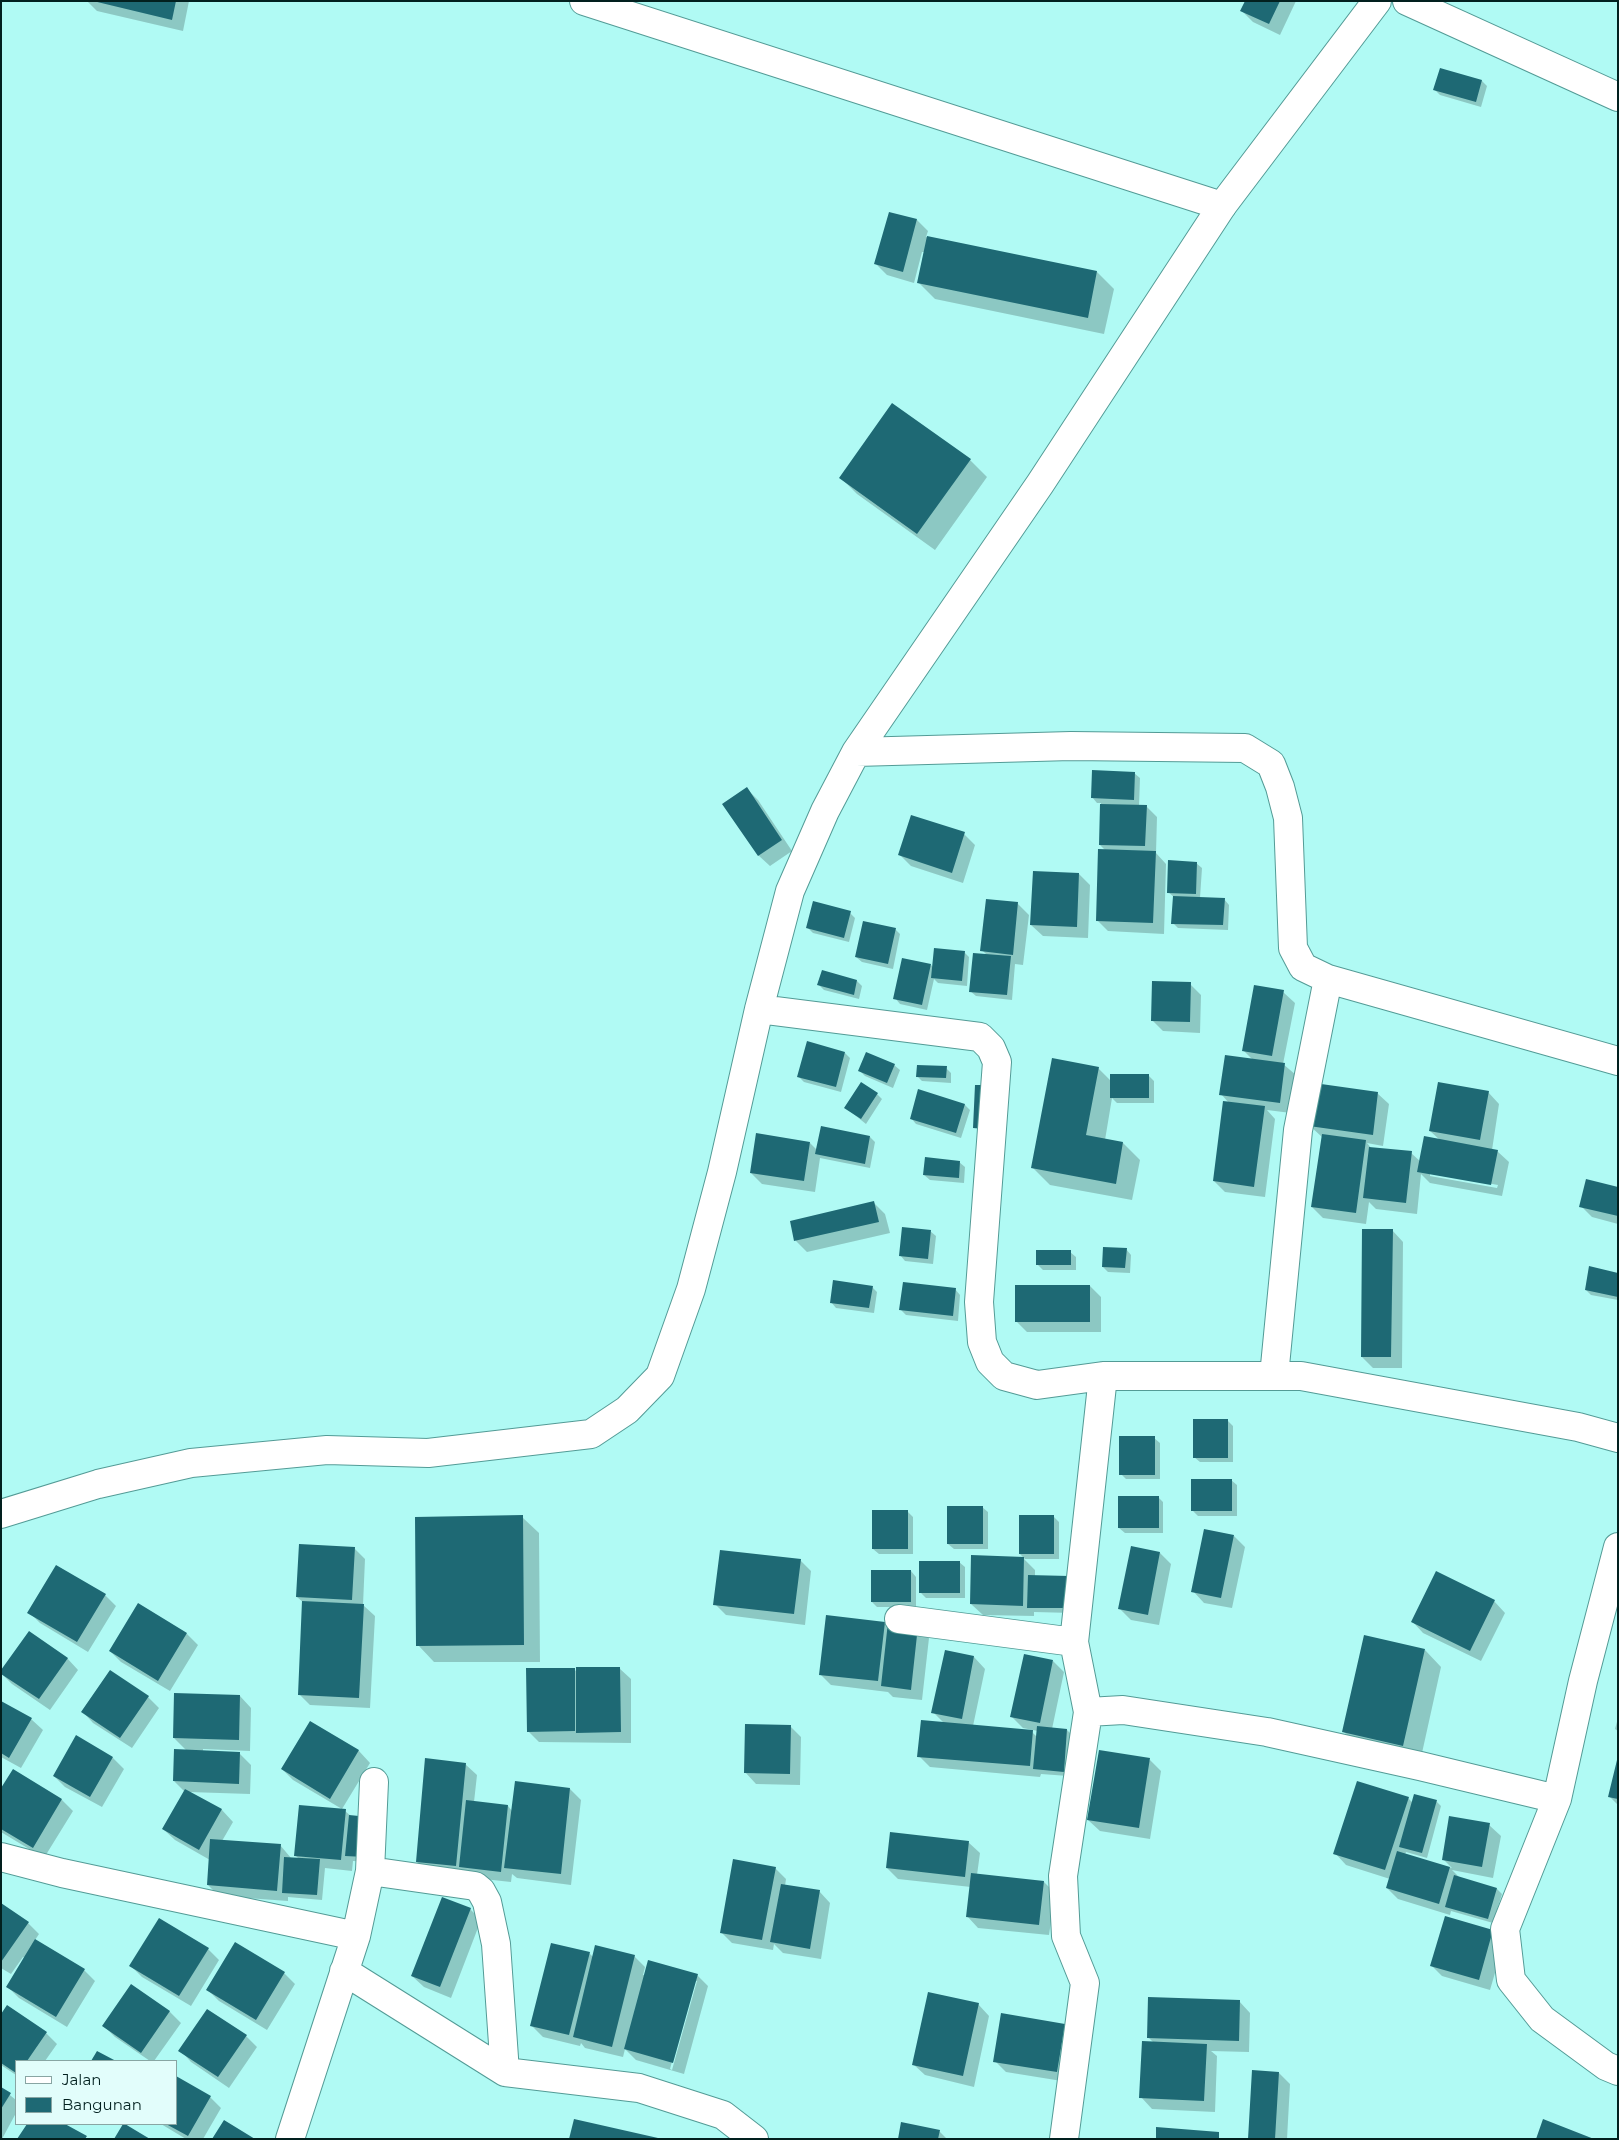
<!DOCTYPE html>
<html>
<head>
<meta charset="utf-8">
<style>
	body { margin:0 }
	#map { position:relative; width:1619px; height:2140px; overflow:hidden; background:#b0faf4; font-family:Montserrat,sans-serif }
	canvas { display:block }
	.frame { position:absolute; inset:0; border:2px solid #02201f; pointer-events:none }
	.legend { position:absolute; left:15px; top:2060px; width:162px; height:65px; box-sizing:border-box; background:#e2fdfb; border:1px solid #88a5a3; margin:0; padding:6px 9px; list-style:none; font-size:15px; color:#02201f }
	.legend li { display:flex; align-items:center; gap:10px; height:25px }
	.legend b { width:25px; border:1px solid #88a5a3 }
</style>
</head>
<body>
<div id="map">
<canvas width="1619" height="2140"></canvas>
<div class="frame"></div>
<ul class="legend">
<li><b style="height:6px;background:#fff"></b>Jalan</li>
<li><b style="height:14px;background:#1e6974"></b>Bangunan</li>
</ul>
</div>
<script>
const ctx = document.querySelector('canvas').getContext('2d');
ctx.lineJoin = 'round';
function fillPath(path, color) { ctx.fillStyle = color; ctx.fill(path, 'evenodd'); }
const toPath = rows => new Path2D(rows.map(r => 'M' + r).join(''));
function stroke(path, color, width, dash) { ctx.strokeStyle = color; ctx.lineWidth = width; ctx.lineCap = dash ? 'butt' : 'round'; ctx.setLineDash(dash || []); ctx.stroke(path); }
fillPath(toPath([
	[87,1,189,1,183,31,97,11],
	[1246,1,1296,1,1280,35,1253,22,1242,11],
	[1482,81,1487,86,1481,107,1440,95,1435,90],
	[890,213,917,220,928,231,926,237,1097,272,1114,289,1104,334,935,299,918,282,924,252,922,252,914,283,887,275,876,264],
	[970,460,987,477,935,550,857,494,840,477],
	[1134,773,1140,778,1139,806,1146,806,1157,817,1156,853,1166,864,1164,934,1108,931,1097,920,1106,851,1100,845,1101,803,1097,803,1092,797],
	[747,789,758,800,792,851,770,866,758,855],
	[964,834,975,845,963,883,911,866,900,855],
	[1196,863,1202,868,1200,898,1224,899,1229,905,1228,930,1178,928,1173,923,1174,897,1168,892],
	[1079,874,1090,885,1088,938,1043,936,1031,925],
	[1017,903,1029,915,1023,965,1015,964,1012,1000,976,996,970,991,987,955,982,950],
	[850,913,855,918,849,942,813,933,807,927],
	[895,929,900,934,893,969,862,962,856,957],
	[964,952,969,957,967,986,938,983,934,979,927,1010,900,1004,895,998,931,965,934,968],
	[823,972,857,981,862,986,859,999,824,990,819,985],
	[1190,984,1201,995,1200,1033,1163,1031,1152,1020],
	[1283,992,1295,1003,1283,1064,1296,1075,1291,1113,1267,1110,1275,1119,1265,1197,1225,1192,1214,1181,1229,1103,1221,1094,1253,1060,1243,1050],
	[845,1053,850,1058,841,1092,804,1082,798,1076],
	[894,1065,900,1070,893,1088,865,1076,860,1071],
	[946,1068,951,1073,951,1083,922,1081,917,1076],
	[1098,1068,1111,1081,1148,1075,1154,1081,1154,1103,1117,1103,1112,1098,1105,1140,1123,1143,1140,1160,1132,1200,1050,1185,1033,1168],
	[919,1091,965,1105,970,1110,961,1138,916,1124,911,1118],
	[1488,1092,1499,1104,1492,1150,1497,1151,1509,1162,1502,1196,1430,1183,1421,1174,1417,1214,1376,1209,1369,1202,1366,1224,1323,1218,1312,1207,1322,1137,1310,1126,1377,1093,1389,1104,1383,1146,1367,1143,1372,1149,1411,1153,1421,1162,1440,1140,1430,1131],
	[1430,1173,1498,1185,1497,1188,1430,1176],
	[877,1094,882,1099,866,1124,846,1108],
	[870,1137,875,1142,870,1168,820,1158,815,1192,762,1184,751,1173,810,1143,817,1150],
	[959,1162,965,1167,964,1183,930,1180,924,1175],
	[1618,1188,1618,1224,1592,1217,1581,1206],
	[874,1203,885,1214,890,1233,807,1252,796,1241,791,1222],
	[1392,1230,1403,1242,1402,1368,1373,1368,1362,1357],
	[930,1231,936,1236,933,1264,905,1261,900,1255],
	[1126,1249,1131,1255,1130,1273,1108,1272,1103,1267],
	[1070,1252,1076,1257,1076,1270,1043,1270,1037,1264],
	[1618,1274,1618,1300,1591,1295,1586,1290],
	[1090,1286,1101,1297,1101,1332,1027,1332,1016,1321],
	[872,1287,877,1292,874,1313,836,1308,831,1302],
	[955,1289,960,1295,958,1321,906,1315,901,1310],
	[1228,1421,1233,1426,1233,1462,1200,1462,1194,1457],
	[1154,1438,1160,1443,1160,1479,1126,1479,1121,1474],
	[1231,1480,1237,1485,1237,1516,1198,1516,1193,1511],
	[1158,1497,1163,1502,1163,1533,1125,1533,1119,1528],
	[982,1507,988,1512,988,1549,954,1549,948,1544],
	[908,1512,913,1517,913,1554,879,1554,873,1549],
	[522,1517,539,1533,540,1662,434,1662,418,1645],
	[1054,1517,1059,1522,1059,1559,1024,1559,1035,1570,1035,1576,1073,1613,1034,1612,1034,1616,983,1615,971,1604,973,1557,1025,1559,1020,1554],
	[1234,1536,1245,1547,1232,1608,1204,1603,1193,1591],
	[1132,1547,1160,1553,1171,1564,1159,1625,1131,1620,1119,1608],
	[354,1548,365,1559,363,1605,375,1616,370,1708,310,1705,299,1694,304,1603,297,1597],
	[800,1560,811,1571,805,1625,726,1615,715,1604],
	[959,1562,965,1567,965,1598,926,1598,921,1593],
	[57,1566,105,1595,116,1606,88,1652,40,1623,29,1612],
	[911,1571,916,1577,916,1607,877,1607,872,1602],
	[1494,1601,1505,1613,1481,1661,1423,1633,1412,1621],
	[884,1623,888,1627,918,1627,929,1638,922,1700,893,1697,888,1692,831,1685,820,1674],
	[187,1634,198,1645,170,1691,121,1662,110,1651],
	[1425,1650,1441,1667,1420,1762,1360,1749,1344,1732],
	[946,1652,974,1657,985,1669,973,1726,1032,1732,1037,1737,1038,1731,1023,1728,1012,1717,1053,1661,1064,1672,1052,1729,1067,1730,1072,1735,1068,1776,1041,1774,1040,1777,930,1767,919,1756,944,1723,933,1712],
	[67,1658,78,1670,50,1710,12,1684,1,1673],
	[619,1668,631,1679,631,1743,539,1742,528,1731,574,1669,577,1672],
	[110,1671,148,1697,159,1708,132,1748,93,1723,82,1711],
	[240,1696,251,1708,250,1751,203,1749,203,1752,240,1754,251,1765,250,1794,189,1792,222,1810,233,1822,222,1841,280,1845,291,1858,299,1859,295,1855,345,1811,352,1817,370,1862,353,1861,352,1871,325,1868,322,1900,288,1897,288,1901,219,1896,208,1885,210,1860,175,1840,163,1829,185,1792,174,1781,187,1751,174,1738],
	[1,1702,31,1719,43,1730,21,1768,1,1757],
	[1618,1718,1618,1731,1615,1729],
	[310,1723,359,1751,370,1763,342,1809,293,1780,282,1769],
	[790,1726,801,1737,800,1785,756,1784,745,1772],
	[113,1758,124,1769,102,1807,65,1787,54,1776],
	[1150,1760,1161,1771,1150,1839,1100,1831,1088,1820],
	[1618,1762,1618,1805,1609,1796],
	[465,1764,477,1775,474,1802,508,1806,512,1811,570,1789,581,1800,571,1885,517,1878,512,1874,511,1882,428,1873,417,1862],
	[13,1771,62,1800,73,1811,44,1858,1,1832,1,1791],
	[1408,1798,1413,1803,1436,1801,1441,1806,1427,1858,1406,1852,1405,1855,1452,1868,1443,1859,1489,1825,1501,1836,1493,1878,1452,1870,1460,1878,1497,1889,1502,1894,1493,1923,1451,1911,1450,1915,1398,1899,1387,1888,1390,1879,1346,1865,1335,1853],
	[968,1842,980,1853,977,1875,1044,1882,1055,1893,1049,1935,978,1928,967,1916,971,1887,898,1879,887,1868],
	[775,1868,786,1879,785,1886,819,1891,830,1903,821,1959,783,1953,774,1944,773,1950,732,1943,721,1932],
	[1,1905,28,1923,39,1934,35,1940,84,1970,95,1981,67,2027,19,1998,8,1987,25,1958,23,1957,11,1974,1,1968],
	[470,1909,481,1920,451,1998,424,1987,412,1976],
	[1492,1931,1504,1942,1490,1990,1442,1976,1431,1965],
	[208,1949,219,1960,191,2006,142,1977,131,1966],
	[589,1953,593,1957,634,1956,645,1967,643,1975,697,1975,708,1986,684,2074,636,2060,625,2049,623,2057,585,2048,581,2043,580,2046,543,2037,532,2026],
	[694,1981,697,1981,672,2070,670,2069],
	[284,1973,295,1984,267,2030,219,2001,208,1990],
	[131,1986,170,2012,181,2023,154,2061,150,2061,115,2037,104,2026],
	[1239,2001,1250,2013,1249,2052,1211,2051,1217,2056,1215,2112,1152,2109,1141,2097,1154,2043,1148,2037],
	[978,2004,989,2016,974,2087,925,2075,913,2064],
	[1,2016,46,2033,57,2044,45,2061,16,2061,16,2075,1,2065],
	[1064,2025,1075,2036,1068,2082,1006,2072,995,2061],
	[246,2036,257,2047,229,2088,191,2062,180,2050],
	[1279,2073,1290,2084,1287,2139,1249,2139],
	[1,2088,16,2100,16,2113,2,2139],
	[210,2097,221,2108,203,2139,186,2139,161,2124,176,2124],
	[939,2131,947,2139,899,2139]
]), '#0003');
fillPath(toPath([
	[93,1,176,1,172,20],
	[1245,1,1280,1,1269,24,1240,11],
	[1440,68,1482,80,1476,102,1433,90],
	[889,212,917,219,903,272,874,264],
	[927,236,1097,271,1088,318,917,283],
	[892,403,971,459,917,534,839,478],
	[1092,770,1135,772,1134,800,1091,798],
	[747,787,782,840,758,856,722,804],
	[1100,804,1147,805,1145,846,1099,845],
	[911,815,965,832,952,873,898,855],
	[1098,849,1156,851,1153,923,1096,921],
	[1168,860,1197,862,1196,894,1167,893],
	[1033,871,1079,873,1077,927,1030,925],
	[1173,896,1225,898,1223,925,1171,924],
	[986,899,1018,902,1013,955,980,951],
	[813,901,851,911,844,938,806,928],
	[863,921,896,928,888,964,855,957],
	[934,948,965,951,962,981,931,978],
	[973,953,1011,956,1007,995,969,992],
	[902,958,931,964,922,1005,893,999],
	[822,970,857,980,854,995,817,985],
	[1152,981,1191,982,1190,1022,1151,1021],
	[1254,985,1284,990,1272,1056,1242,1051],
	[807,1041,845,1052,836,1087,797,1077],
	[866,1052,895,1064,887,1083,858,1071],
	[1225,1055,1285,1063,1280,1103,1219,1095],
	[1052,1058,1099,1067,1086,1135,1123,1142,1116,1184,1031,1168],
	[917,1065,947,1066,946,1078,916,1077],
	[1110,1074,1149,1074,1149,1098,1110,1098],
	[861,1082,878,1093,861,1119,844,1108],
	[1438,1082,1489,1091,1480,1140,1429,1131],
	[1314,1083,1378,1092,1373,1135,1309,1126],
	[975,1085,986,1085,984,1129,973,1128],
	[918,1089,965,1104,956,1133,910,1119],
	[1223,1101,1265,1106,1254,1187,1213,1181],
	[821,1126,870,1136,865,1164,815,1154],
	[756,1133,810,1142,804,1181,750,1173],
	[1322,1134,1366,1140,1356,1213,1311,1207],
	[1424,1136,1498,1150,1491,1185,1417,1172],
	[1369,1147,1412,1151,1406,1203,1363,1198],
	[925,1157,960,1161,959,1178,923,1175],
	[1586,1179,1618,1187,1618,1216,1579,1207],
	[874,1201,879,1222,794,1241,790,1221],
	[902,1227,931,1230,928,1259,899,1256],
	[1362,1229,1393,1229,1391,1357,1361,1357],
	[1103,1247,1127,1248,1125,1268,1102,1267],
	[1036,1250,1071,1250,1071,1265,1036,1265],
	[1589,1266,1618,1273,1618,1297,1585,1290],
	[833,1280,873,1286,869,1308,830,1303],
	[903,1282,956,1288,953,1316,899,1310],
	[1015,1285,1090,1285,1090,1322,1015,1322],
	[1193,1419,1228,1419,1228,1458,1193,1458],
	[1119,1436,1155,1436,1155,1475,1119,1475],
	[1191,1479,1232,1479,1232,1511,1191,1511],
	[1118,1496,1159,1496,1159,1528,1118,1528],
	[947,1506,983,1506,983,1544,947,1544],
	[872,1510,908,1510,908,1549,872,1549],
	[523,1515,524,1645,416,1646,415,1517],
	[1019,1515,1054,1515,1054,1554,1019,1554],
	[1204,1529,1234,1535,1221,1598,1191,1592],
	[299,1544,355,1547,352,1600,296,1597],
	[1131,1546,1160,1552,1148,1615,1118,1609],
	[720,1550,801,1559,794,1614,713,1605],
	[971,1555,1024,1557,1023,1606,970,1604],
	[919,1561,960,1561,960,1593,919,1593],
	[56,1565,106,1594,77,1642,27,1613],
	[871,1570,911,1570,911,1602,871,1602],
	[1436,1571,1495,1600,1470,1651,1411,1622],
	[1028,1575,1069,1576,1068,1608,1027,1608],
	[302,1601,364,1604,359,1698,298,1695],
	[138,1603,187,1633,158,1681,109,1651],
	[826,1615,885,1622,878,1681,819,1675],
	[888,1622,918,1626,911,1690,881,1686],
	[29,1631,68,1658,39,1699,1,1674,1,1670],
	[1364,1635,1425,1649,1403,1746,1342,1732],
	[945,1650,974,1656,962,1719,931,1713],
	[1024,1654,1053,1660,1040,1723,1010,1717],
	[576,1667,620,1667,621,1732,576,1733],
	[526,1668,575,1668,575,1731,527,1732],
	[110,1670,149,1696,120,1738,81,1712],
	[174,1693,240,1695,239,1740,173,1738],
	[1,1701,32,1718,9,1758,1,1753],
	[921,1720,1033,1730,1030,1766,917,1757],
	[310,1721,359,1750,330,1799,281,1769],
	[745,1724,791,1725,790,1774,744,1773],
	[1037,1726,1067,1729,1064,1772,1033,1769],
	[76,1735,113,1757,90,1797,53,1776],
	[174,1749,240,1752,239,1784,173,1781],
	[1099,1750,1150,1758,1139,1828,1087,1820],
	[425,1758,466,1763,456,1866,416,1862],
	[1617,1760,1618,1760,1618,1799,1608,1797],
	[13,1769,62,1799,33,1848,1,1829,1,1788],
	[515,1781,570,1788,561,1874,504,1868],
	[1357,1781,1409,1797,1385,1870,1333,1854],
	[185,1789,222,1809,199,1850,162,1829],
	[1414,1794,1437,1800,1422,1853,1399,1847],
	[466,1800,508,1805,501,1872,459,1867],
	[299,1805,346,1809,341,1860,294,1856],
	[349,1815,369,1817,365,1857,345,1856],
	[1449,1816,1490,1823,1482,1867,1442,1860],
	[890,1832,969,1841,965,1877,886,1868],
	[210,1839,281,1844,277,1891,207,1885],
	[1397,1851,1450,1867,1439,1904,1386,1888],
	[284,1857,320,1859,317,1895,282,1893],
	[733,1859,776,1867,762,1940,720,1933],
	[971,1873,1044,1881,1039,1925,966,1917],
	[1454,1875,1497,1888,1488,1919,1445,1907],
	[781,1884,820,1890,810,1949,770,1942],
	[442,1897,471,1908,440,1987,411,1976],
	[1,1903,29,1922,1,1962],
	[1445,1916,1493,1930,1479,1980,1430,1966],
	[159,1918,209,1948,179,1996,129,1966],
	[35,1939,85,1969,56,2017,6,1987],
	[235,1942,285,1972,256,2020,206,1990],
	[551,1943,590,1952,569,2035,530,2026],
	[595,1945,635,1955,612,2047,573,2037],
	[648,1960,698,1974,673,2063,624,2049],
	[131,1984,170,2011,141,2053,102,2026],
	[928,1992,979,2003,963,2076,912,2065],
	[1148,1997,1240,2000,1239,2041,1147,2038],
	[7,2005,47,2032,27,2061,16,2061,16,2073,1,2063,1,2014],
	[207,2009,247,2035,218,2077,178,2051],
	[1001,2013,1065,2024,1057,2072,993,2062],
	[1142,2041,1207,2044,1204,2101,1139,2098],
	[97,2051,116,2061,91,2061],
	[1252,2070,1279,2072,1275,2139,1248,2139],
	[176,2076,211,2096,188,2136,166,2124,176,2124],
	[1,2087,11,2093,1,2109],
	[574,2119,658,2138,658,2139,569,2139],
	[1543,2119,1594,2139,1536,2139],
	[224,2120,255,2139,212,2139],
	[901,2122,940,2130,938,2139,898,2139],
	[27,2124,65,2124,87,2136,85,2139,17,2139],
	[123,2124,125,2124,150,2139,114,2139],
	[1156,2127,1219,2132,1219,2139,1156,2139]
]), '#1e6974');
const street = toPath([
	[1407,1,1618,97],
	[856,752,1071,746,1245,748,1271,764,1280,787,1288,818,1293,948,1303,967,1328,979,1618,1061],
	[759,1009,980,1037,991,1048,997,1062,979,1302,982,1342,990,1362,1004,1376,1037,1385,1103,1376,1301,1376,1578,1427,1618,1438],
	[1274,1376,1298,1130,1328,979],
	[1,1514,98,1484,191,1463,327,1450,428,1453,591,1434,627,1410,660,1376,691,1289,722,1172,759,1009,790,891,825,811,856,752,1040,484,1222,206],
	[899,1619,1074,1642],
	[1088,1712,1074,1642,1103,1376],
	[1557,1799,1505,1929,1511,1980,1542,2019,1606,2066,1618,2071],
	[1,1857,62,1873,356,1936],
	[370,1871,475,1886,481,1891,487,1902,496,1944,505,2072],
	[344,1971,505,2072,639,2088,723,2115,754,2139],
	[290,2139,356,1936,370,1871,374,1782],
	[1064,2139,1085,1983,1066,1936,1063,1876,1088,1712,1123,1710,1267,1732,1420,1766,1557,1799,1583,1681,1618,1547]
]);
const secondary = toPath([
	[584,1,1222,206,1377,1]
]);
stroke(street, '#539b96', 30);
stroke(secondary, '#539b96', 30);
stroke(street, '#fff', 28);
stroke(secondary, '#fff', 28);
</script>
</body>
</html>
